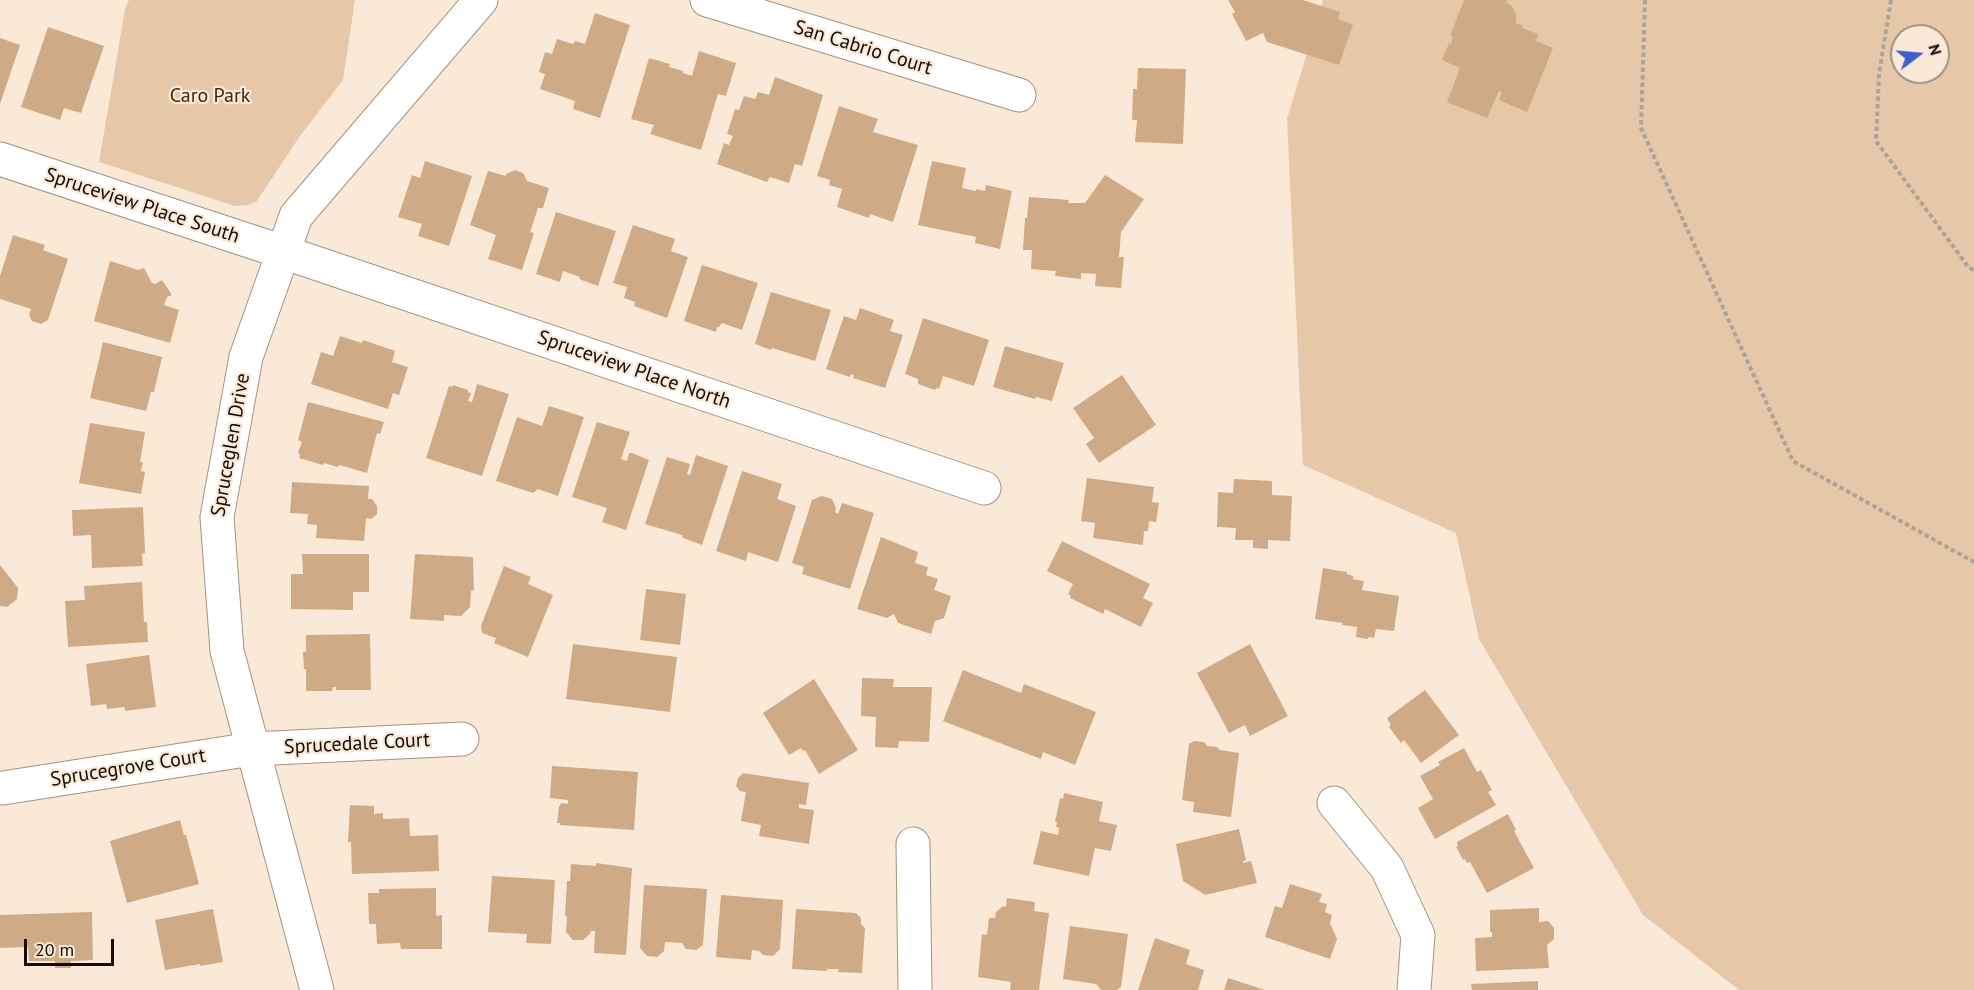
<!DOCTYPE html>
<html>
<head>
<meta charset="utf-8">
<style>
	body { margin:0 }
	#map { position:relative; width:1974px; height:990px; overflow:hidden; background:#fbe9d7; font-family:"PT Sans",sans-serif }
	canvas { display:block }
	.north { position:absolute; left:1890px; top:24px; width:60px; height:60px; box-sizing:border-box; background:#fbe9d7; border:2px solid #9e9184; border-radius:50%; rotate:74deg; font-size:16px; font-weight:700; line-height:24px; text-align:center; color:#120c07 }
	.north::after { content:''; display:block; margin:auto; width:21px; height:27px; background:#3f5dcf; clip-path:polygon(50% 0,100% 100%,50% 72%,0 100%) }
	.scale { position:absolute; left:24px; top:939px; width:90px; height:27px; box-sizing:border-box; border:3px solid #120c07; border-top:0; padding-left:8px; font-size:18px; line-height:21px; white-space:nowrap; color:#120c07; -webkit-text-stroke:4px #fbe9d7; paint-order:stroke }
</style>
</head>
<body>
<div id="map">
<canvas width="1974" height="990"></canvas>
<div class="north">N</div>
<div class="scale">20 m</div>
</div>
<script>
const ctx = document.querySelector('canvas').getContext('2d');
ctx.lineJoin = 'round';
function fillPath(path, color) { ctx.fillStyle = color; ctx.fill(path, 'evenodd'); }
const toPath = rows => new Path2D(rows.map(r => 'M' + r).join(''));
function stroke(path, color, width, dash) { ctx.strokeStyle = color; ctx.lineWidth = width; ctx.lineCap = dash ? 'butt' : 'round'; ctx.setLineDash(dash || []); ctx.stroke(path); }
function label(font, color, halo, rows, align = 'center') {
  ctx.font = font + ' "PT Sans",sans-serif'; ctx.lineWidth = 4.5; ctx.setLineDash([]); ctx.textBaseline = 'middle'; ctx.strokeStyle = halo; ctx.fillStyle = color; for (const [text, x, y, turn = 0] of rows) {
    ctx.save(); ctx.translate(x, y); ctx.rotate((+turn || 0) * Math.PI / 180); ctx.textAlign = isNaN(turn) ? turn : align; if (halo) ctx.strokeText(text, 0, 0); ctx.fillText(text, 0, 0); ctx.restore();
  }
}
fillPath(toPath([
	[129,0,355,0,343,80,300,136,257,201,248,205,235,206,99,162,125,9],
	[1323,0,1974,0,1974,990,1739,990,1643,915,1479,639,1456,533,1303,465,1287,119],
	[1902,36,1938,36,1938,72,1902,72]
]), '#e6c8a9');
fillPath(toPath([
	[1228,0,1303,0,1340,12,1338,19,1353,25,1339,65,1267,42,1263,33,1246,41,1232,14,1235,12],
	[1464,0,1507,0,1507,3,1512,6,1516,14,1516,23,1523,26,1522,28,1538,34,1536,41,1553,48,1527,112,1499,100,1502,92,1499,91,1487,118,1447,102,1460,68,1442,60,1449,43,1451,44,1453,37,1450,36],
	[595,13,630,25,600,118,573,109,575,101,540,89,545,74,539,72,545,52,552,54,557,39,573,44,575,41,585,44],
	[48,27,104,46,81,113,64,108,60,120,21,107],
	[0,38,20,45,0,104],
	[699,51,736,63,726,96,718,94,701,150,650,134,654,125,631,119,649,58,670,64,669,67,683,71,683,73,692,76],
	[1138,68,1186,69,1183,144,1135,142,1137,120,1132,120,1133,89,1137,89],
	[775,77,823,95,802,166,795,164,789,183,770,177,767,182,717,164,724,143,729,145,733,136,727,134,735,109,739,110,744,96,755,99,758,92,769,95],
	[839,106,878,119,873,132,918,145,893,222,870,214,869,218,837,207,842,189,829,185,830,180,817,176],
	[425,161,472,176,449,246,418,236,422,224,398,217,412,175,420,178],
	[932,161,966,168,962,188,976,191,976,189,985,191,986,185,1012,191,1000,249,975,243,976,237,918,225],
	[515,170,523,173,527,181,549,188,543,208,538,208,530,232,534,233,522,270,488,259,496,235,470,225,488,171,506,176,506,174],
	[1105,175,1144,199,1121,232,1119,257,1124,257,1121,288,1095,286,1096,274,1081,273,1081,279,1055,276,1056,271,1031,269,1032,250,1023,250,1025,218,1027,218,1029,197,1069,200,1068,203,1085,203],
	[556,212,616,231,598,286,579,279,580,277,563,271,560,282,536,274],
	[633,225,675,239,671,251,688,257,667,318,634,306,635,302,624,298,627,287,613,283],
	[13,235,45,245,43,250,68,259,48,320,41,324,32,321,29,315,31,309,0,299,0,276],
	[110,261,138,270,144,268,152,283,155,284,162,280,172,295,167,297,164,305,179,310,170,343,94,321],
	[702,265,758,283,742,330,722,323,719,327,717,327,716,332,684,321],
	[771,292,831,310,815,361,772,348,771,350,755,344],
	[860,308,894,320,890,331,903,335,885,388,853,378,854,375,851,374,850,377,826,369,844,316,856,320],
	[923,318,989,340,974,386,943,376,939,389,936,388,935,390,918,384,918,379,905,374],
	[340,336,362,343,363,340,395,351,392,362,408,367,399,395,393,393,388,409,311,384,321,352,333,356],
	[103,342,162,357,154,392,151,392,146,411,90,398],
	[1005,346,1064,363,1052,401,1036,397,1035,399,993,387],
	[1122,375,1156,425,1099,463,1086,444,1094,438,1073,408],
	[477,384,509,394,482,476,426,458,449,386,452,387,453,385,468,390,468,392,471,393,468,401,472,402],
	[308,402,384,422,380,434,377,433,367,473,339,465,338,467,324,463,323,465,299,458,300,455,298,452,302,442,298,440],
	[549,406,584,417,558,496,538,489,533,493,496,481,517,417,542,426],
	[597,422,630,432,621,459,627,461,629,453,632,453,649,460,626,530,602,522,607,508,572,497],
	[90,423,145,432,140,462,143,462,141,471,145,472,141,494,79,483],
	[696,455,728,466,702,545,683,538,682,535,645,524,667,457,690,464,687,474,690,475],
	[742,471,782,484,777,499,796,506,778,562,748,552,746,561,716,551],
	[1087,478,1154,487,1152,502,1159,503,1156,522,1149,521,1148,531,1144,531,1143,545,1093,538,1095,523,1081,521],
	[1234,479,1272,481,1272,495,1292,496,1290,541,1268,540,1268,549,1253,548,1253,540,1235,540,1236,528,1217,527,1218,492,1233,493],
	[292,482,369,486,368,499,372,499,377,506,377,514,371,519,366,518,364,541,316,538,317,525,307,524,308,514,290,513],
	[822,496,832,499,836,508,835,512,838,514,842,503,874,513,850,589,802,574,804,567,792,563,812,500],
	[143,507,145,553,142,554,143,566,92,568,91,535,73,536,72,510],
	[881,537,918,552,915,563,928,567,926,575,938,579,934,590,951,596,944,618,935,621,931,634,898,623,894,614,887,618,857,609],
	[1062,541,1150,584,1143,598,1153,603,1141,627,1105,609,1103,614,1070,598,1071,596,1068,594,1073,584,1047,571],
	[302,554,369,554,369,592,353,592,353,610,291,609,291,574,303,574],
	[415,554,473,557,474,590,471,591,470,607,461,616,444,615,444,621,410,619],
	[0,565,18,588,17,599,7,607,0,606],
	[504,566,531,577,528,584,553,595,528,657,494,643,496,638,482,633,481,626],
	[1323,568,1347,572,1347,574,1353,576,1353,579,1364,581,1362,590,1399,596,1394,631,1376,629,1374,638,1369,637,1367,639,1356,637,1357,627,1342,625,1343,623,1315,619],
	[142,582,144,622,147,622,148,642,68,647,65,601,85,600,84,586],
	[646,589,686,594,680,645,640,640],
	[370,634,371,690,336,690,336,687,333,687,332,691,306,691,306,669,304,669,303,652,306,652,306,635],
	[573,644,677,657,670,712,566,699],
	[1250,644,1288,716,1250,736,1245,725,1229,733,1197,673],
	[149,655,156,707,125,711,124,707,107,709,106,704,91,706,86,664],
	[963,670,1021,693,1024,684,1096,712,1075,765,1043,752,1041,759,943,721],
	[862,678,894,679,893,687,932,687,929,742,899,741,898,748,875,747,876,717,861,716],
	[814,679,858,750,819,774,805,750,803,751,801,748,789,755,763,713],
	[1425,690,1459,735,1421,763,1404,740,1401,743,1389,727,1391,725,1387,718],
	[1194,741,1204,742,1207,746,1217,747,1220,750,1239,753,1231,817,1193,812,1194,802,1182,800,1189,744],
	[1464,748,1477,772,1481,770,1492,790,1488,792,1496,805,1435,839,1418,808,1433,799,1420,776,1440,765,1438,762],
	[552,766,638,772,634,830,560,825,560,823,557,823,559,806,560,806,561,803,568,804,568,800,550,798],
	[743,773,809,783,806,805,799,804,799,808,814,810,809,844,759,836,761,825,741,821,746,792,740,791,736,786,738,778],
	[1064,793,1103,802,1099,821,1117,825,1111,851,1095,848,1089,876,1033,864,1041,831,1058,835,1059,828,1056,827,1057,822,1055,822,1060,798,1063,799],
	[350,805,374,806,374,814,383,813,383,819,409,818,410,836,438,835,439,871,352,874,351,842,348,842],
	[1508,814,1516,830,1514,831,1534,868,1487,893,1470,862,1467,863,1465,859,1463,860,1456,847,1458,846,1457,842],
	[180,820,184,835,186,835,199,884,127,903,110,841],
	[1239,829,1246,860,1243,861,1243,863,1251,861,1257,883,1205,895,1183,881,1176,844],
	[596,863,632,868,626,955,594,953,595,931,591,931,590,934,583,940,573,940,566,932,567,916,565,916,567,881,570,881,571,864,596,866],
	[492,876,555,880,551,944,526,943,527,934,488,932],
	[1290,884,1322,894,1319,902,1327,904,1325,912,1332,915,1330,923,1337,939,1330,959,1265,937,1275,906,1282,908],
	[644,885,707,889,703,945,696,950,686,949,682,943,665,942,664,951,657,957,647,956,640,948],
	[436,888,436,916,442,915,442,949,401,949,400,943,377,944,376,924,369,924,368,893,379,893,379,889],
	[721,895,783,900,780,949,773,956,763,955,759,951,752,950,751,960,716,957],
	[1007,898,1035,902,1034,911,1049,913,1039,990,1010,990,1011,982,978,977,982,934,987,935,989,918,995,918,996,912,1003,906,1006,907],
	[1539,908,1539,922,1548,921,1554,928,1554,939,1547,945,1549,968,1476,971,1475,938,1492,937,1492,932,1490,932,1490,910],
	[213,909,223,962,200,966,200,964,165,970,155,920],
	[796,909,856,913,861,918,861,924,865,928,862,973,838,972,839,969,827,969,827,971,792,969],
	[92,912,93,960,71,961,71,968,55,968,55,961,29,961,28,947,0,948,0,915],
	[1070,926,1128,934,1121,987,1117,990,1101,990,1096,984,1063,979],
	[1155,938,1190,950,1186,964,1204,970,1198,990,1138,990],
	[1228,978,1265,990,1224,990],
	[1538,981,1538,990,1472,990,1471,984]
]), '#ceab86');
const minor = toPath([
	[707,0,1019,95],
	[0,159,283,252,984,488],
	[3,788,252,749,462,739],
	[1334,803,1387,868,1418,935,1414,990],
	[913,844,915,990],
	[317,990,227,651,217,517,246,357,296,216,481,0]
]);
stroke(minor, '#a29281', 35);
stroke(toPath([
	[1645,0,1641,128,1793,461,1974,562],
	[1891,0,1879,74,1876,141,1969,268,1974,270]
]), '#b0a294', 4, [4.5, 3]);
stroke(minor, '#fff', 33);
label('20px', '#120c07', '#fbe9d7', [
	["San Cabrio Court",863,48,17],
	["Spruceview Place South",142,206,18],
	["Spruceview Place North",634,370,19],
	["Spruceglen Drive",231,445,-80],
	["Sprucedale Court",357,744,-3],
	["Sprucegrove Court",128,768,-9]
]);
label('20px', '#3f2708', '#fbe9d7', [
	["Caro Park",210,96]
]);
</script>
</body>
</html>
